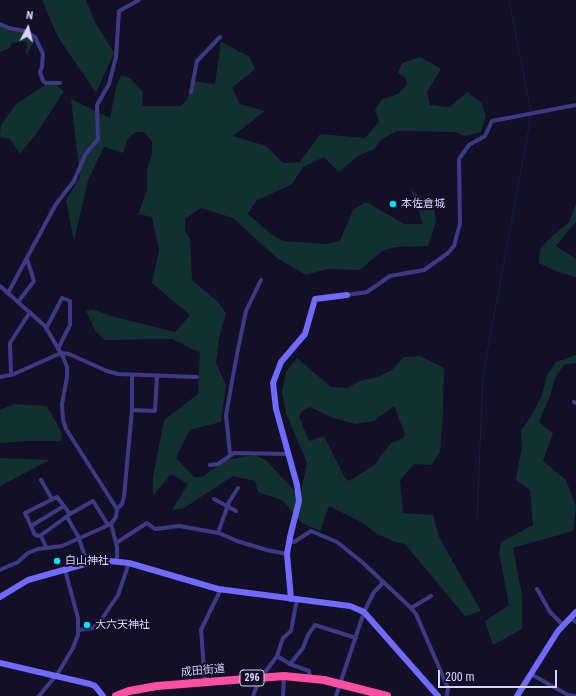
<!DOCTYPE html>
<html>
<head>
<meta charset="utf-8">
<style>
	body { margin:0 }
	#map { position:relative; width:576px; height:696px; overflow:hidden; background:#130f26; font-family:"Roboto Condensed",sans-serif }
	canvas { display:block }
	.north { position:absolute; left:8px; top:8px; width:40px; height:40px; -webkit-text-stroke:3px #130f26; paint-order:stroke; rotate:7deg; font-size:11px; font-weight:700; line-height:16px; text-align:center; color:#d9d4ff }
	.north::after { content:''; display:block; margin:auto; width:14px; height:18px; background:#d9d4ff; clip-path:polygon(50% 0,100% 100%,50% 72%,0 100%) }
	.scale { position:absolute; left:438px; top:670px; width:119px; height:18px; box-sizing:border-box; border:2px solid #d9d4ff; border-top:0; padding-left:5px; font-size:12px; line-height:14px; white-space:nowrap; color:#d9d4ff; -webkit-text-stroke:3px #130f26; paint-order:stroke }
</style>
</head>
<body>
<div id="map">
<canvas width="576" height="696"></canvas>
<div class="north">N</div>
<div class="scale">200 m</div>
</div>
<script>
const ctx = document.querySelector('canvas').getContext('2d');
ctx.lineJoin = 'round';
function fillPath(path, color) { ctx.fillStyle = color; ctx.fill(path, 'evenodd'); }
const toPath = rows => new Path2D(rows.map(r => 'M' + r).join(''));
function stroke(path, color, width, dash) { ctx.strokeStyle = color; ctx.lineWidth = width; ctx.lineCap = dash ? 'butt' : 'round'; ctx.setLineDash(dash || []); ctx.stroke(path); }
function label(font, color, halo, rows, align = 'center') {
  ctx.font = font + ' "Roboto Condensed","Noto Sans JP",sans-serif'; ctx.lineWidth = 4; ctx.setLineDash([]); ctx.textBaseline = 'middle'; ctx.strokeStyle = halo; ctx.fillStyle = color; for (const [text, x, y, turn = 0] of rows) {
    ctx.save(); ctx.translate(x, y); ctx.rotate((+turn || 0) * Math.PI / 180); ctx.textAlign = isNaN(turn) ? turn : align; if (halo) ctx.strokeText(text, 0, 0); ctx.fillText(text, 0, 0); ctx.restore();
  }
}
fillPath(toPath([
	[42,0,86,0,95,22,114,53,96,93,58,37],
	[0,25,22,31,32,36,34,40,28,53,26,54,27,43,23,41,12,43,10,48,0,52],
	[221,42,250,57,255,69,232,88,240,104,265,111,233,136,266,146,283,163,300,162,320,134,365,138,379,122,375,110,382,99,398,94,407,85,406,78,398,73,402,63,420,57,441,69,427,92,430,105,450,107,467,92,482,103,486,116,481,132,465,136,455,132,397,131,382,139,374,149,358,156,339,172,324,157,303,167,292,184,256,201,248,214,272,235,284,241,325,244,340,241,353,210,366,202,404,224,423,224,411,190,434,207,436,221,428,246,396,247,382,251,360,270,327,269,306,275,277,258,233,218,201,208,185,219,185,230,190,239,192,280,217,301,226,313,219,339,216,363,226,385,221,422,190,430,176,458,194,477,202,477,226,460,254,455,266,460,300,497,307,463,286,413,282,392,286,372,297,358,331,387,347,388,360,381,378,377,392,370,404,357,420,356,444,368,443,413,440,452,431,465,414,464,400,480,403,513,433,515,439,537,481,611,465,616,405,544,395,542,377,534,363,523,329,506,320,531,302,523,282,500,258,492,255,481,233,476,184,508,172,510,188,484,171,474,153,496,153,477,164,420,198,394,200,353,172,339,105,340,96,332,86,311,92,309,114,317,175,332,190,315,152,283,159,250,152,217,138,214,147,190,147,169,152,155,152,141,144,132,135,132,128,139,123,153,104,147,88,180,74,241,66,200,80,177,71,99,110,118,116,87,121,75,131,79,143,92,142,106,180,106,187,100,193,81,215,84],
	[394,406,405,434,403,438,391,443,374,465,349,481,345,478,324,436,309,441,299,416,302,411,310,407,331,417,355,424,374,421],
	[51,81,64,91,36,134,20,154,10,139,0,137,1,125,15,105],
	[576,204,576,222,556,246,576,259,576,277,555,271,539,263,540,249,549,239,569,222],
	[576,355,576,363,564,365,555,378,550,396,539,422,553,433,543,461,566,480,576,506,573,531,513,548,522,595,522,629,493,645,485,621,509,605,499,553,501,542,533,525,530,490,516,480,522,445,521,430,530,418,542,395,547,375,556,362],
	[14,404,47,406,62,433,61,441,27,441,0,443,0,410],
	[0,458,50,460,0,486]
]), '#12302f');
stroke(toPath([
	[509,0,531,112],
	[477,520,483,375,531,116]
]), '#0c2248', 1);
stroke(toPath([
	[0,24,9,28,25,31,35,37,43,54,42,67,40,72,43,81,46,83,60,83],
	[191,92,197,61,220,37],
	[0,286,45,326,63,357,67,367,67,377,62,404,63,420,66,429,117,509,116,517,111,524,62,546,38,549,28,553,18,562,0,570],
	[8,293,56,204,74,181,85,155,98,139,97,105,109,84,116,57,119,11,139,0],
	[347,295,367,292,390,276,424,270,448,253,454,246,460,224,459,159,469,145,485,136,492,121,576,105],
	[18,302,34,281,27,259],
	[46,329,62,298,70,301,70,325,58,349],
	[11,375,10,343,30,312],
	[0,377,14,374,61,353,69,354,107,371,118,374,197,377],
	[574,402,576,403],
	[132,410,155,411,157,376],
	[230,454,226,415,237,354,246,311,261,280],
	[210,465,218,464,234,453,289,454],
	[41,480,52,499],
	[214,499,236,511],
	[117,509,122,504,124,497,132,410,132,375],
	[70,514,57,497,25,513,35,535,40,536,70,514,93,501,108,525],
	[67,517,78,536,87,562],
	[111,524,117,547,117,562],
	[31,526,64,506],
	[218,533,229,502,238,488],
	[41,536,46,547],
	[289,541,294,542,311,531,337,542,362,562,409,606,416,614,448,688,447,696],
	[116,543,147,523,155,529,179,526,219,533,237,541,267,550,287,554],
	[537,589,550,612,563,625],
	[411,608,431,596],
	[570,617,576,622],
	[79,630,93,628,101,620,118,595,129,563],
	[277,656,290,664,309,671,310,678],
	[290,664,303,648,308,635,315,625,356,638],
	[266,671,277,656,283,638,291,631,297,599],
	[531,674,568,695,576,696],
	[205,682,201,630,221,589],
	[39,696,58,673,73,648,78,635,78,618,65,570],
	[253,696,258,683],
	[283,696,284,676],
	[336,696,364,612,374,592,384,582]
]), '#3d3a85', 4);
stroke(toPath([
	[0,597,28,580,99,560,129,563,218,589,350,606,364,612,438,696],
	[291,599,287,554,290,537,299,501,297,485,276,409,273,383,281,362,305,334,315,299,347,295],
	[0,663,90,684,95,686,103,696],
	[517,696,558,631,576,612]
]), '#6f6bff', 6);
stroke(toPath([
	[116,696,129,691,157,686,284,676,324,680,387,696]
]), '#ff4fa3', 8);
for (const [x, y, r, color] of [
	[393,204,4,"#00e5ff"],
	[57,561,4,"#00e5ff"],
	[87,625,4,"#00e5ff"]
]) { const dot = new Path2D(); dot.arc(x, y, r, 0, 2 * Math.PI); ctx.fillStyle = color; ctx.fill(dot); stroke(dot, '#130f26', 1.5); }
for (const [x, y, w] of [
	[252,678,24]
]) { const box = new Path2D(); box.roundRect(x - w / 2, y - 8, w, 16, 3); ctx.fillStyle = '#130f26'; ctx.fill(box); stroke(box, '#d9d4ff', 1); }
label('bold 10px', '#d9d4ff', null, [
	["296",252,678]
]);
label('11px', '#d9d4ff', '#130f26', [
	["本佐倉城",401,204],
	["白山神社",65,561],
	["大六天神社",95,625]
], 'left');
label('11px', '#d9d4ff', '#130f26', [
	["成田街道",203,671,-5]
]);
</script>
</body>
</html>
